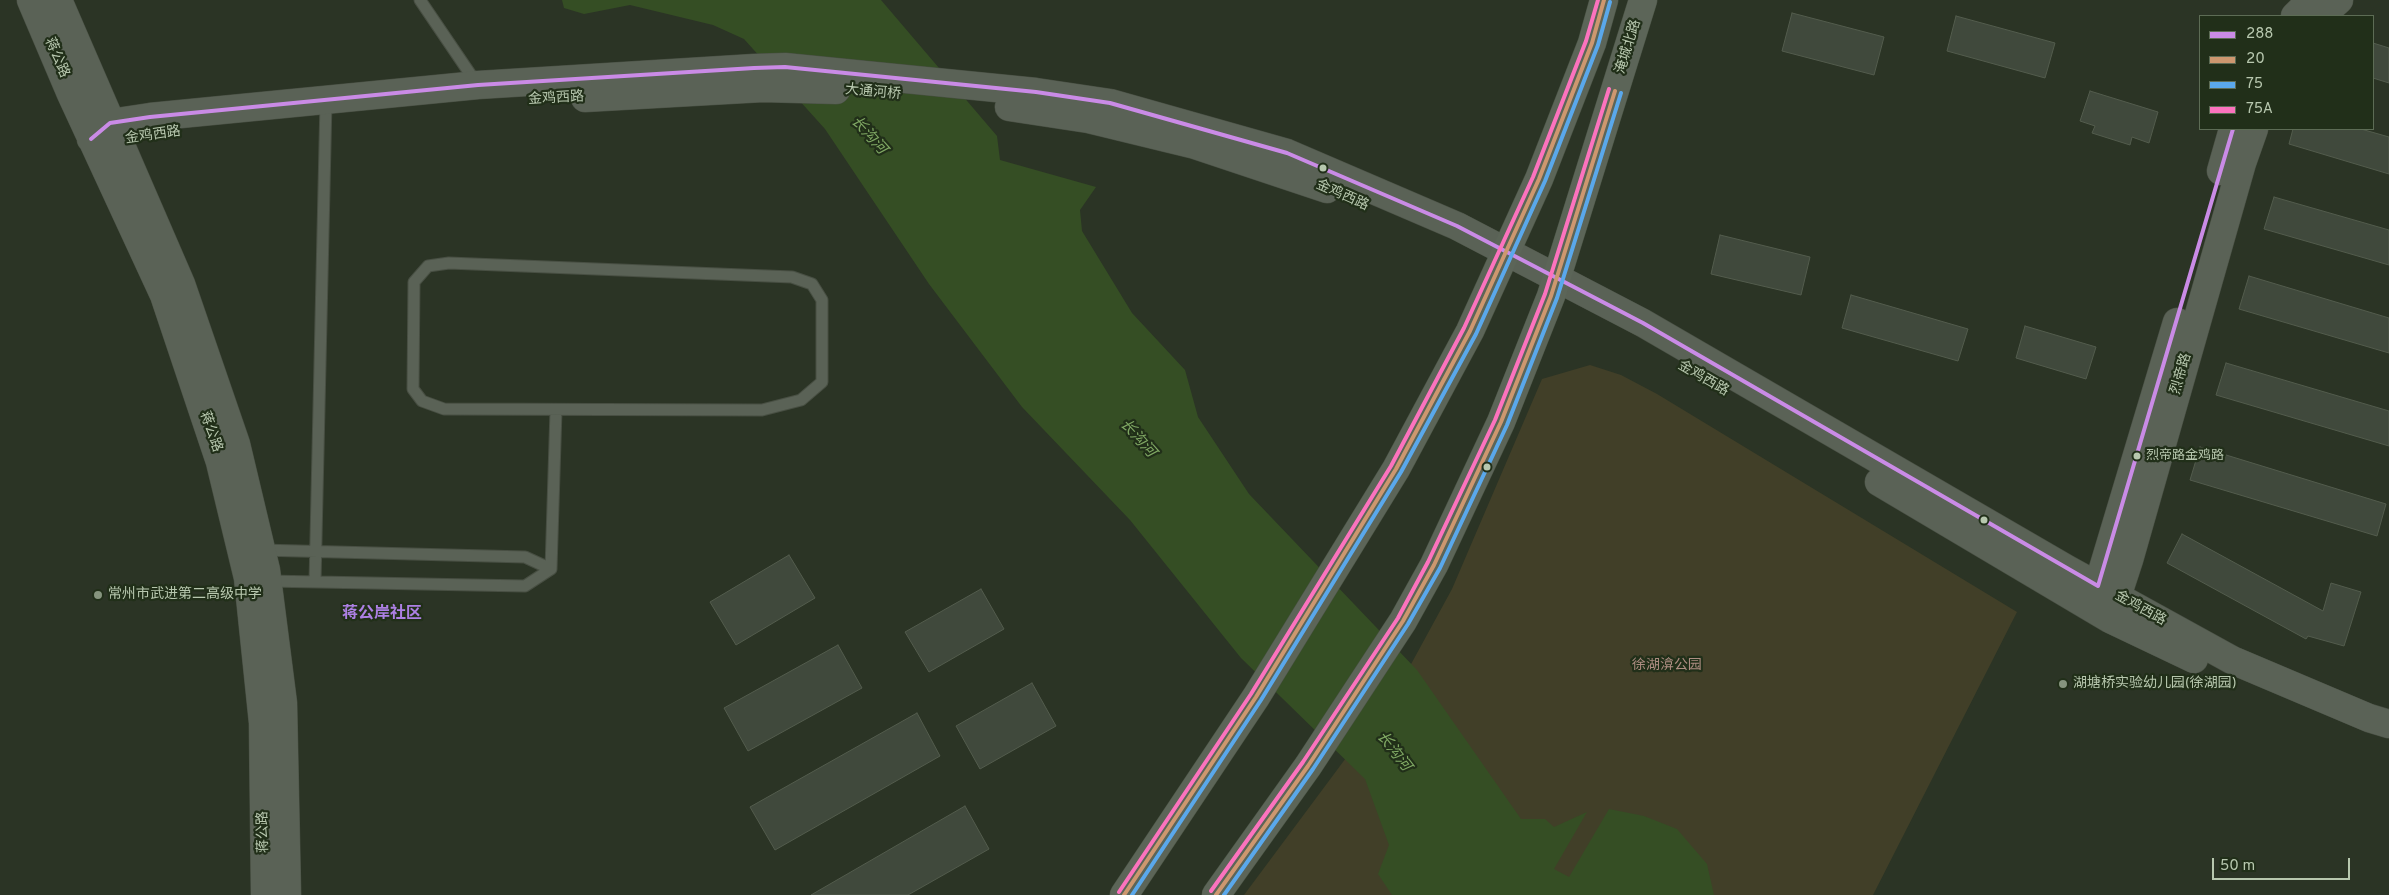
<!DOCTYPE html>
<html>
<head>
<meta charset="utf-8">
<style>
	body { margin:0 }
	#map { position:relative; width:2389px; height:895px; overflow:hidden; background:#2b3425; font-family:Overpass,sans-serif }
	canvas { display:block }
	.legend { position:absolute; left:2199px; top:15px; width:175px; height:115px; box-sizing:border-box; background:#212f19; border:1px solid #5d6c55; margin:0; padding:6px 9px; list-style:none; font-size:15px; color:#b7c7ae }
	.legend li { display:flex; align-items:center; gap:10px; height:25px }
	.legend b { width:25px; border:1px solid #5d6c55 }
	.scale { position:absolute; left:2212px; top:858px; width:138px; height:22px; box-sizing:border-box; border:2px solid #b7c7ae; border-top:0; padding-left:6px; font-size:15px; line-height:18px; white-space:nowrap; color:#b7c7ae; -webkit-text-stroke:4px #212f19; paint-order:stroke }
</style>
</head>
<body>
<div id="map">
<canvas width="2389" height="895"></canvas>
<ul class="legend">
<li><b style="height:6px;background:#ca8be6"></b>288</li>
<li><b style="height:6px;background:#cd976f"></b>20</li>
<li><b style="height:6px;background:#5aa8eb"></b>75</li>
<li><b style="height:6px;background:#fc73be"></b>75A</li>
</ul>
<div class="scale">50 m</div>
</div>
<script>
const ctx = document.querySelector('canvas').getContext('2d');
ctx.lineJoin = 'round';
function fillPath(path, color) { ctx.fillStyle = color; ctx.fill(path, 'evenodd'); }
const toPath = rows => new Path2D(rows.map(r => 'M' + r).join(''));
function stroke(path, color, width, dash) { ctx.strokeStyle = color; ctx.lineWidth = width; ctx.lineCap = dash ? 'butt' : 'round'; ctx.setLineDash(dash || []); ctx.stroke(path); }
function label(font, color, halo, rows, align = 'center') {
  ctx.font = font + ' Overpass,"Noto Sans SC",sans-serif'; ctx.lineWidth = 4.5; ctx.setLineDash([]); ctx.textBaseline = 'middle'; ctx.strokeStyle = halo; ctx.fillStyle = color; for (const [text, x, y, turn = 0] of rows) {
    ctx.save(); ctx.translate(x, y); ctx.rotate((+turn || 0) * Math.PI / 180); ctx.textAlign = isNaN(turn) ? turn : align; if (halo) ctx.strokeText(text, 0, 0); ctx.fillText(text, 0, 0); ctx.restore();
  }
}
fillPath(toPath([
	[1590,365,1621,375,1657,394,2017,612,1873,895,1244,895,1398,688,1452,589,1542,379]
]), '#413f28');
fillPath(toPath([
	[562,0,881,0,997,136,1000,160,1096,187,1080,210,1082,231,1132,313,1185,370,1198,417,1249,494,1417,670,1521,819,1545,819,1554,827,1587,812,1554,869,1569,877,1609,809,1644,816,1677,829,1707,864,1714,895,1392,895,1378,874,1389,845,1365,779,1241,658,1130,520,1022,407,929,284,825,129,744,39,713,25,630,5,584,14,564,8]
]), '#354e24');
const building = toPath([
	[1792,13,1884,37,1874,75,1782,51,1792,13],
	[1956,16,2055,43,2045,78,1947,51,1956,16],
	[2373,43,2389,48,2389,83,2373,78,2373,43],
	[2090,91,2158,112,2149,143,2132,137,2130,145,2092,133,2095,126,2080,121,2090,91],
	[2293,129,2361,129,2389,137,2389,174,2289,144,2293,129],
	[2274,197,2389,230,2389,265,2264,229,2274,197],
	[1720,235,1810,257,1801,295,1711,274,1720,235],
	[2249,276,2389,318,2389,353,2239,309,2249,276],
	[1851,295,1968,329,1958,361,1842,328,1851,295],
	[2025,326,2096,347,2086,379,2016,358,2025,326],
	[2226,363,2389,411,2389,446,2216,395,2226,363],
	[2200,447,2386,504,2377,536,2190,480,2200,447],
	[2182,534,2323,611,2331,583,2361,592,2344,646,2308,636,2306,639,2167,563,2182,534],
	[789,555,815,598,736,645,710,602,789,555],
	[981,589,1004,629,929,672,905,632,981,589],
	[838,645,862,688,748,751,724,708,838,645],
	[1032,683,1056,726,980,769,956,726,1032,683],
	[917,713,940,756,775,850,750,807,917,713],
	[965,806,989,849,908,895,811,895,965,806]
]);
fillPath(building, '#40493c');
stroke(building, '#535c4d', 1);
const service = toPath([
	[420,0,477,84],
	[449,263,792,277,812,284,822,300,822,382,801,400,762,410,444,409,422,401,413,389,414,282,428,266,449,263],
	[261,550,525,557,551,569,525,586,267,581,245,567,261,550],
	[551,569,556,410],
	[315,582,326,101]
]);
const tertiary = toPath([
	[31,0,71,94,164,295,220,462,248,578,263,723,265,895],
	[58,0,181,284,236,444,266,570,283,703,287,895],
	[2295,16,2311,0],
	[2321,16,2339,0],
	[585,98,763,88,836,90],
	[1009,107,1088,119,1195,145,1327,189],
	[91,139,110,123,150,117,478,85,754,68,785,67,1036,92,1110,103,1287,153,1457,226,1643,323,2067,569,2232,660,2369,718,2389,724],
	[2221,171,2233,129],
	[1879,482,2110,619,2194,659],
	[2093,602,2177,322],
	[2112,612,2129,560,2242,163,2254,129]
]);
const primary = toPath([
	[1124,895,1256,697,1396,469,1470,331,1539,179,1592,43,1604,0],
	[1216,895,1308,766,1403,621,1434,565,1501,422,1551,296,1643,0]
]);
stroke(service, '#484f43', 13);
stroke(tertiary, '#484f43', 29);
stroke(primary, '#485142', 29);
stroke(service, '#5a6256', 11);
stroke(tertiary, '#5a6256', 28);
stroke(primary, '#5c6558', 28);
stroke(toPath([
	[91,139,110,123,150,117,478,85,754,68,785,67,1036,92,1110,103,1287,153,1457,226,1643,323,2098,586,2233,129]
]), '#ca8be6', 4);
stroke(toPath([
	[1124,895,1256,697,1396,469,1470,331,1539,179,1592,43,1604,0],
	[1216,895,1308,766,1403,621,1434,565,1501,422,1551,296,1615,91]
]), '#cd976f', 4);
stroke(toPath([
	[1132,895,1261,700,1401,472,1476,334,1545,181,1598,45,1610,2],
	[1224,895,1313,769,1408,624,1440,568,1507,425,1557,298,1621,93]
]), '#5aa8eb', 4);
stroke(toPath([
	[1211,891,1303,762,1398,618,1428,562,1495,420,1545,294,1609,89],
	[1119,892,1251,694,1391,466,1464,328,1533,177,1586,41,1598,0]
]), '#fc73be', 4);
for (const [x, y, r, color] of [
	[1323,168,4.5,"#b7c7ae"],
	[2137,456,4.5,"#b7c7ae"],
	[1487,467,4.5,"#b7c7ae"],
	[1984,520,4.5,"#b7c7ae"],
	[98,595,5,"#86947e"],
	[2063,684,5,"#86947e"]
]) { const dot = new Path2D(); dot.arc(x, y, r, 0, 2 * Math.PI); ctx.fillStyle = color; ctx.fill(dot); stroke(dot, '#212f19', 2); }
label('13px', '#b7c7ae', '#212f19', [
	["烈帝路金鸡路",2146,456]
], 'left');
label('14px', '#b7c7ae', '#212f19', [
	["淹城北路",1629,47,-73],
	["蒋公路",56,58,67],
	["大通河桥",873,93,5],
	["金鸡西路",556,99,-3],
	["金鸡西路",153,136,-8],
	["金鸡西路",1342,196,24],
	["烈帝路",2182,374,-74],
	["金鸡西路",1703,379,30],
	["蒋公路",210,432,71],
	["金鸡西路",2140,609,29],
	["蒋公路",264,832,-91]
]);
label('14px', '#b7c7ae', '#212f19', [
	["常州市武进第二高级中学",108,595],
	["湖塘桥实验幼儿园(徐湖园)",2073,684]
], 'left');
label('14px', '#ad8d82', '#212f19', [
	["徐湖渰公园",1667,666]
]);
label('italic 15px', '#80a964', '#212f19', [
	["长沟河",868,136,48],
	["长沟河",1137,439,48],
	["长沟河",1393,752,52]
]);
label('bold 16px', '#ad80e4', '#212f19', [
	["蒋公岸社区",382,615]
]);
</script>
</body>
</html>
